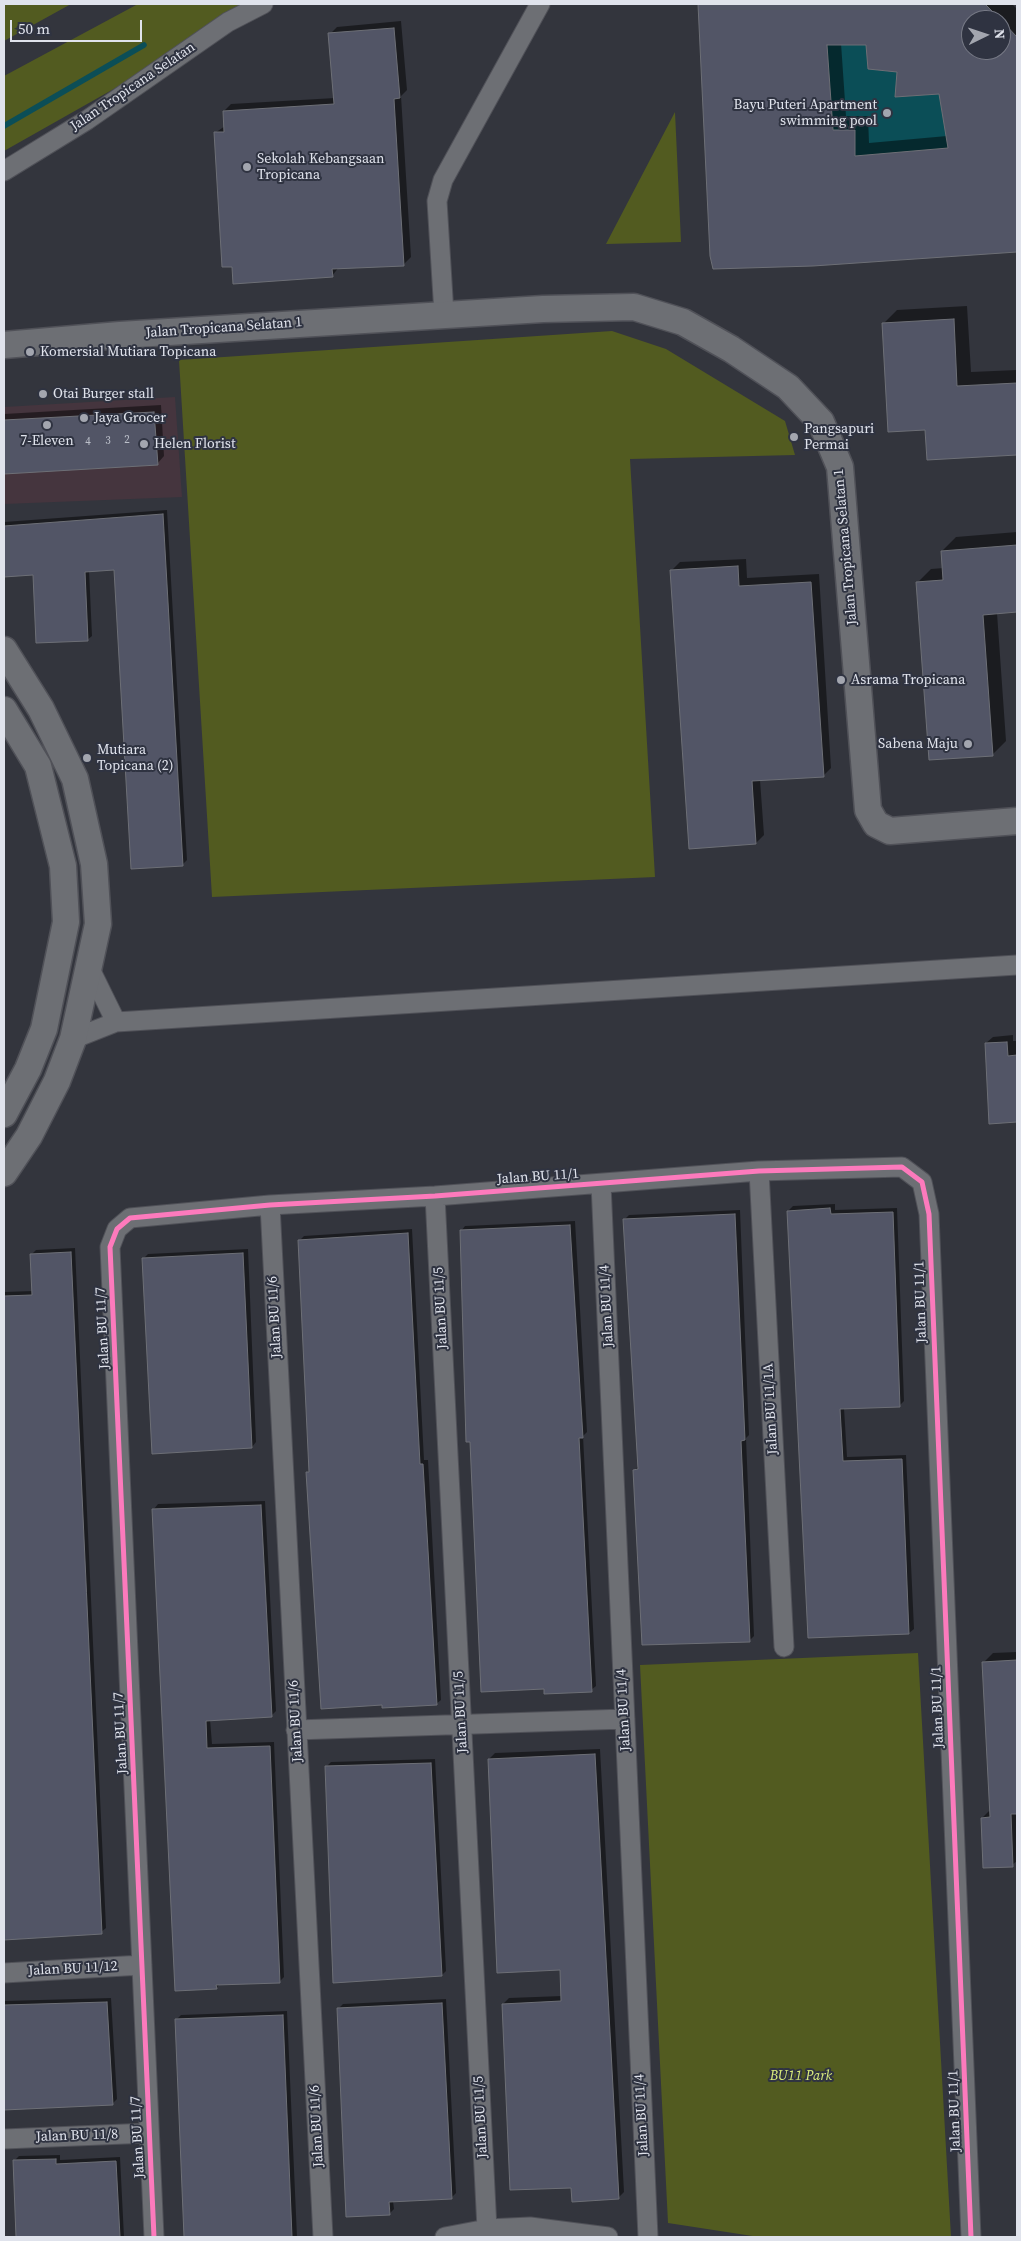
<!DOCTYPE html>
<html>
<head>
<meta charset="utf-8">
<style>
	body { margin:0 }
	#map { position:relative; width:1021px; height:2241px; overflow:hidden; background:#33353d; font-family:"Source Serif 4",serif }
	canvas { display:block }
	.frame { position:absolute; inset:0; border:5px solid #e0e3ec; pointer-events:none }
	.north { position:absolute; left:961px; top:10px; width:50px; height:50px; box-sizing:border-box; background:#2f3341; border:1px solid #767985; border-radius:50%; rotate:86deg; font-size:14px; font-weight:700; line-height:20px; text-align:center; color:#e0e3ec }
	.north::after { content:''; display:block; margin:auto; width:18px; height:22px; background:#a3a6af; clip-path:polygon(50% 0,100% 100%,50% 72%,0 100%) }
	.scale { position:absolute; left:10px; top:20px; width:132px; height:22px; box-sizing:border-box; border:2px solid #e0e3ec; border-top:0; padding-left:6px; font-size:15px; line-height:18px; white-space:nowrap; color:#e0e3ec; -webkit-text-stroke:4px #2f3341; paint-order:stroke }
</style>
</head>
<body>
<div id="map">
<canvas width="1021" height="2241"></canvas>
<div class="frame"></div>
<div class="north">N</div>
<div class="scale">50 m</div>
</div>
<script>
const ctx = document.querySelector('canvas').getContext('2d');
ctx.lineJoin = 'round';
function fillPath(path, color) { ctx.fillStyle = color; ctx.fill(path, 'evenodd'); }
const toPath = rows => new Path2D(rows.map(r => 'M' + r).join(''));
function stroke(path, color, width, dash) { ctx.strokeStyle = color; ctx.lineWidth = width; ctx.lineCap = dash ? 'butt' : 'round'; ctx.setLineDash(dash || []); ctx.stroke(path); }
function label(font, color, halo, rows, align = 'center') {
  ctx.font = font + ' "Source Serif 4",serif'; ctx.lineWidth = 4; ctx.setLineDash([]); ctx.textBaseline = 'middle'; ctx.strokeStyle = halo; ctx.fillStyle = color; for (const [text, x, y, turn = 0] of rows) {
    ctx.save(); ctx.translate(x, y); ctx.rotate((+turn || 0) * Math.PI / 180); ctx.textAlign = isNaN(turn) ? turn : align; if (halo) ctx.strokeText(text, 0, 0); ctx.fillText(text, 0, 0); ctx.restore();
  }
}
fillPath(toPath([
	[175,397,182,497,4,504,4,407]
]), '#45353e');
fillPath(toPath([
	[4,4,71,4,4,41],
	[138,4,264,4,4,151,4,76],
	[675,112,681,242,606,244],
	[612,331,666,349,785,421,795,455,630,459,655,877,212,897,179,360],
	[918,1653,951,2237,759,2237,668,2223,640,1665]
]), '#525b20');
fillPath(toPath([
	[827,45,866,45,868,69,897,72,895,97,939,94,948,148,855,156,855,130,833,130]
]), '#0b4e57');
fillPath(toPath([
	[699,4,1012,4,1017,9,1017,250,813,265,711,256],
	[971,20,1001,20,1001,50,971,50],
	[841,43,868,43,899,70,940,92,947,136,869,143,868,116,846,116],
	[401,21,407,90,401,96,411,257,404,264,339,267,332,276,215,133,225,126,224,111,231,104,335,98,330,34,337,27],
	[967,306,971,372,1017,370,1017,454,928,459,926,429,883,324,897,310],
	[161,405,164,456,157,464,4,472,4,414],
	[167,510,187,860,182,865,115,568,89,570,92,636,87,640,34,574,4,576,4,522],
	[1017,532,1017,611,997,613,1006,741,992,755,917,583,931,569,944,568,942,551,956,537],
	[746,559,747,578,819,574,831,768,823,776,760,780,764,835,756,843,672,570,680,562],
	[1013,1035,1013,1041,1017,1041,1017,1121,991,1123,986,1043,993,1037],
	[835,1204,835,1210,897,1208,904,1401,899,1406,844,1408,847,1457,906,1455,914,1629,909,1633,809,1637,788,1211,793,1206],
	[740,1210,749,1435,746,1438,754,1636,750,1640,635,1470,639,1465,624,1220,629,1215],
	[575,1221,587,1432,583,1436,596,1686,591,1690,461,1231,465,1226],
	[412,1229,424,1460,428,1460,441,1700,436,1704,308,1472,310,1470,299,1241,304,1236],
	[75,1248,106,1928,101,1932,5,1938,4,1292,33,1291,32,1254,36,1250],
	[248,1249,256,1442,252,1447,143,1259,148,1254],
	[265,1501,276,1711,271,1716,210,1719,212,1744,274,1742,284,1977,279,1982,220,1984,216,1988,154,1509,158,1504],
	[1017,1652,1017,1861,1012,1865,982,1818,991,1809,984,1662,993,1653],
	[600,1749,624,2192,618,2198,572,2187,503,2004,509,1998,562,1996,561,1969,489,1759,495,1753],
	[435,1759,446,1971,442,1975,326,1767,331,1762],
	[111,1998,117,2099,112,2104,4,2108,4,2001],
	[446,1999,456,2193,451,2198,393,2201,394,2209,389,2214,338,2009,343,2004],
	[287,2011,297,2237,186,2237,176,2020,181,2015],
	[60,2155,60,2160,120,2157,124,2237,17,2237,14,2161,19,2156]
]), '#0007');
stroke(toPath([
	[4,126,144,45]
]), '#0b4e57', 5.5);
const building = toPath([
	[698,4,985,4,1001,20,971,20,971,50,1001,50,1001,20,1017,37,1017,252,813,266,713,269,710,256,698,4],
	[827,45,866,45,868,69,897,72,895,97,939,94,948,148,855,156,855,130,833,130,827,45],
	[394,28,400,98,394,99,404,266,332,269,333,277,233,284,232,267,222,267,214,132,224,132,223,111,334,104,328,33,394,28],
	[954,319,957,386,1017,383,1017,455,927,460,925,430,888,432,882,323,954,319],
	[154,412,158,465,4,474,4,420,154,412],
	[163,514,183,866,131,869,114,570,85,572,88,641,36,643,33,575,4,577,4,526,163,514],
	[1017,545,1017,612,983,615,993,756,929,760,916,582,943,580,941,551,1017,545],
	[738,566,739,586,811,582,824,777,752,781,756,844,689,849,670,570,738,566],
	[1007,1042,1008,1056,1017,1055,1017,1122,989,1124,985,1043,1007,1042],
	[830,1208,831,1214,893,1212,900,1407,840,1409,843,1461,902,1459,909,1634,808,1638,787,1211,830,1208],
	[735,1214,745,1440,741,1441,750,1642,642,1645,633,1470,638,1469,623,1219,735,1214],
	[570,1225,583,1438,579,1438,592,1692,544,1694,544,1689,481,1692,470,1442,466,1442,460,1230,570,1225],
	[408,1233,420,1464,423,1464,437,1705,382,1708,382,1705,321,1709,306,1472,309,1472,298,1240,408,1233],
	[71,1252,102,1934,4,1940,4,1296,32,1295,30,1254,71,1252],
	[243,1253,252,1448,152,1454,142,1258,243,1253],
	[261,1505,272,1717,206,1721,207,1748,270,1746,280,1983,216,1985,217,1989,175,1991,152,1509,261,1505],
	[1017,1660,1017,1814,1011,1814,1013,1867,983,1868,981,1818,990,1817,982,1662,1017,1660],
	[595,1754,619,2199,572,2202,571,2188,510,2190,502,2004,561,2001,560,1970,497,1973,488,1759,595,1754],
	[431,1763,442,1976,333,1983,325,1766,431,1763],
	[107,2002,113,2105,4,2110,4,2005,107,2002],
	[442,2003,452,2199,389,2202,390,2215,346,2217,337,2008,442,2003],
	[283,2015,292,2237,184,2237,175,2019,283,2015],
	[56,2159,56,2164,116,2161,120,2237,16,2237,13,2160,56,2159]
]);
fillPath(building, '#525566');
stroke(building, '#6d6f76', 1);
const street = toPath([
	[4,171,87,120,228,22,263,4],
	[444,314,437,201,443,180,540,4],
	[116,1022,1017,965],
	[73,1039,116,1022,90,969],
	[759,1171,784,1647],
	[601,1184,648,2237],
	[435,1196,487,2229],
	[270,1205,323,2237],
	[296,1730,625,1719],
	[4,1973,142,1965],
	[4,2139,149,2133],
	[154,2237,110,1247,117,1229,130,1218,270,1205,435,1196,759,1171,902,1167,922,1182,929,1214,971,2237],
	[445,2237,487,2229,530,2227,608,2237]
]);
const secondary = toPath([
	[4,345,120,335,543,309,634,307,683,322,731,349,788,387,821,422,840,467,868,810,876,824,890,831,1017,821],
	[4,650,41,709,75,779,94,864,98,924,73,1039,57,1081,29,1136,4,1173],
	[4,710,38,766,63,866,66,922,44,1029,28,1069,4,1114]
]);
stroke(street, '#505158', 21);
stroke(secondary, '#505158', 29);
stroke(street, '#6d6f74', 19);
stroke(secondary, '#6d6f74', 26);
stroke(toPath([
	[154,2237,110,1247,117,1229,130,1218,270,1205,435,1196,759,1171,902,1167,922,1182,929,1214,971,2237]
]), '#fd7abc', 5);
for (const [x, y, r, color] of [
	[887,113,5,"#a3a6af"],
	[247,167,5,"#a3a6af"],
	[30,352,5,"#a3a6af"],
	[43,394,5,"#a3a6af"],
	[84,418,5,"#a3a6af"],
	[47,425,5,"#a3a6af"],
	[794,437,5,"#a3a6af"],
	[144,444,5,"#a3a6af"],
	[841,680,5,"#a3a6af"],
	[968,744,5,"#a3a6af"],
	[87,758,5,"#a3a6af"]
]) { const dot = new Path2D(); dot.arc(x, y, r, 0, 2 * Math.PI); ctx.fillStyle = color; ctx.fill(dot); stroke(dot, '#2f3341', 2); }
label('11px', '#bcc0ca', null, [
	["2",127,440],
	["3",108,441],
	["4",88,442]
]);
label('14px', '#e0e3ec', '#2f3341', [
	["Jalan Tropicana Selatan",133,87,-34],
	["Jalan Tropicana Selatan 1",224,328,-4],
	["Jalan Tropicana Selatan 1",846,547,-95],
	["Jalan BU 11/1",538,1177,-4],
	["Jalan BU 11/1",921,1302,-92],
	["Jalan BU 11/4",607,1306,-93],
	["Jalan BU 11/5",441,1308,-93],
	["Jalan BU 11/6",275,1317,-93],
	["Jalan BU 11/7",103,1328,-93],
	["Jalan BU 11/1A",771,1409,-93],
	["Jalan BU 11/1",938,1707,-92],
	["Jalan BU 11/4",624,1710,-93],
	["Jalan BU 11/5",461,1712,-93],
	["Jalan BU 11/6",296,1721,-93],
	["Jalan BU 11/7",121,1733,-93],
	["Jalan BU 11/12",73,1969,-3],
	["Jalan BU 11/1",955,2111,-92],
	["Jalan BU 11/4",642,2115,-93],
	["Jalan BU 11/5",481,2117,-93],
	["Jalan BU 11/6",317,2126,-93],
	["Jalan BU 11/8",77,2136,-2],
	["Jalan BU 11/7",138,2137,-93]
]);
label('14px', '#e0e3ec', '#2f3341', [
	["Bayu Puteri Apartment",877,105,"right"],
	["swimming pool",877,121,"right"],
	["Sekolah Kebangsaan",257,159],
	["Tropicana",257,175],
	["Komersial Mutiara Topicana",40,352],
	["Otai Burger stall",53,394],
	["Jaya Grocer",94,418],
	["Pangsapuri",804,429],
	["Permai",804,445],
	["7-Eleven",47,441,"center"],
	["Helen Florist",154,444],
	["Asrama Tropicana",851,680],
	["Sabena Maju",958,744,"right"],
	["Mutiara",97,750],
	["Topicana (2)",97,766]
], 'left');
label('italic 14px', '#dbee7d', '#2f3341', [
	["BU11 Park",801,2076]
]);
</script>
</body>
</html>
